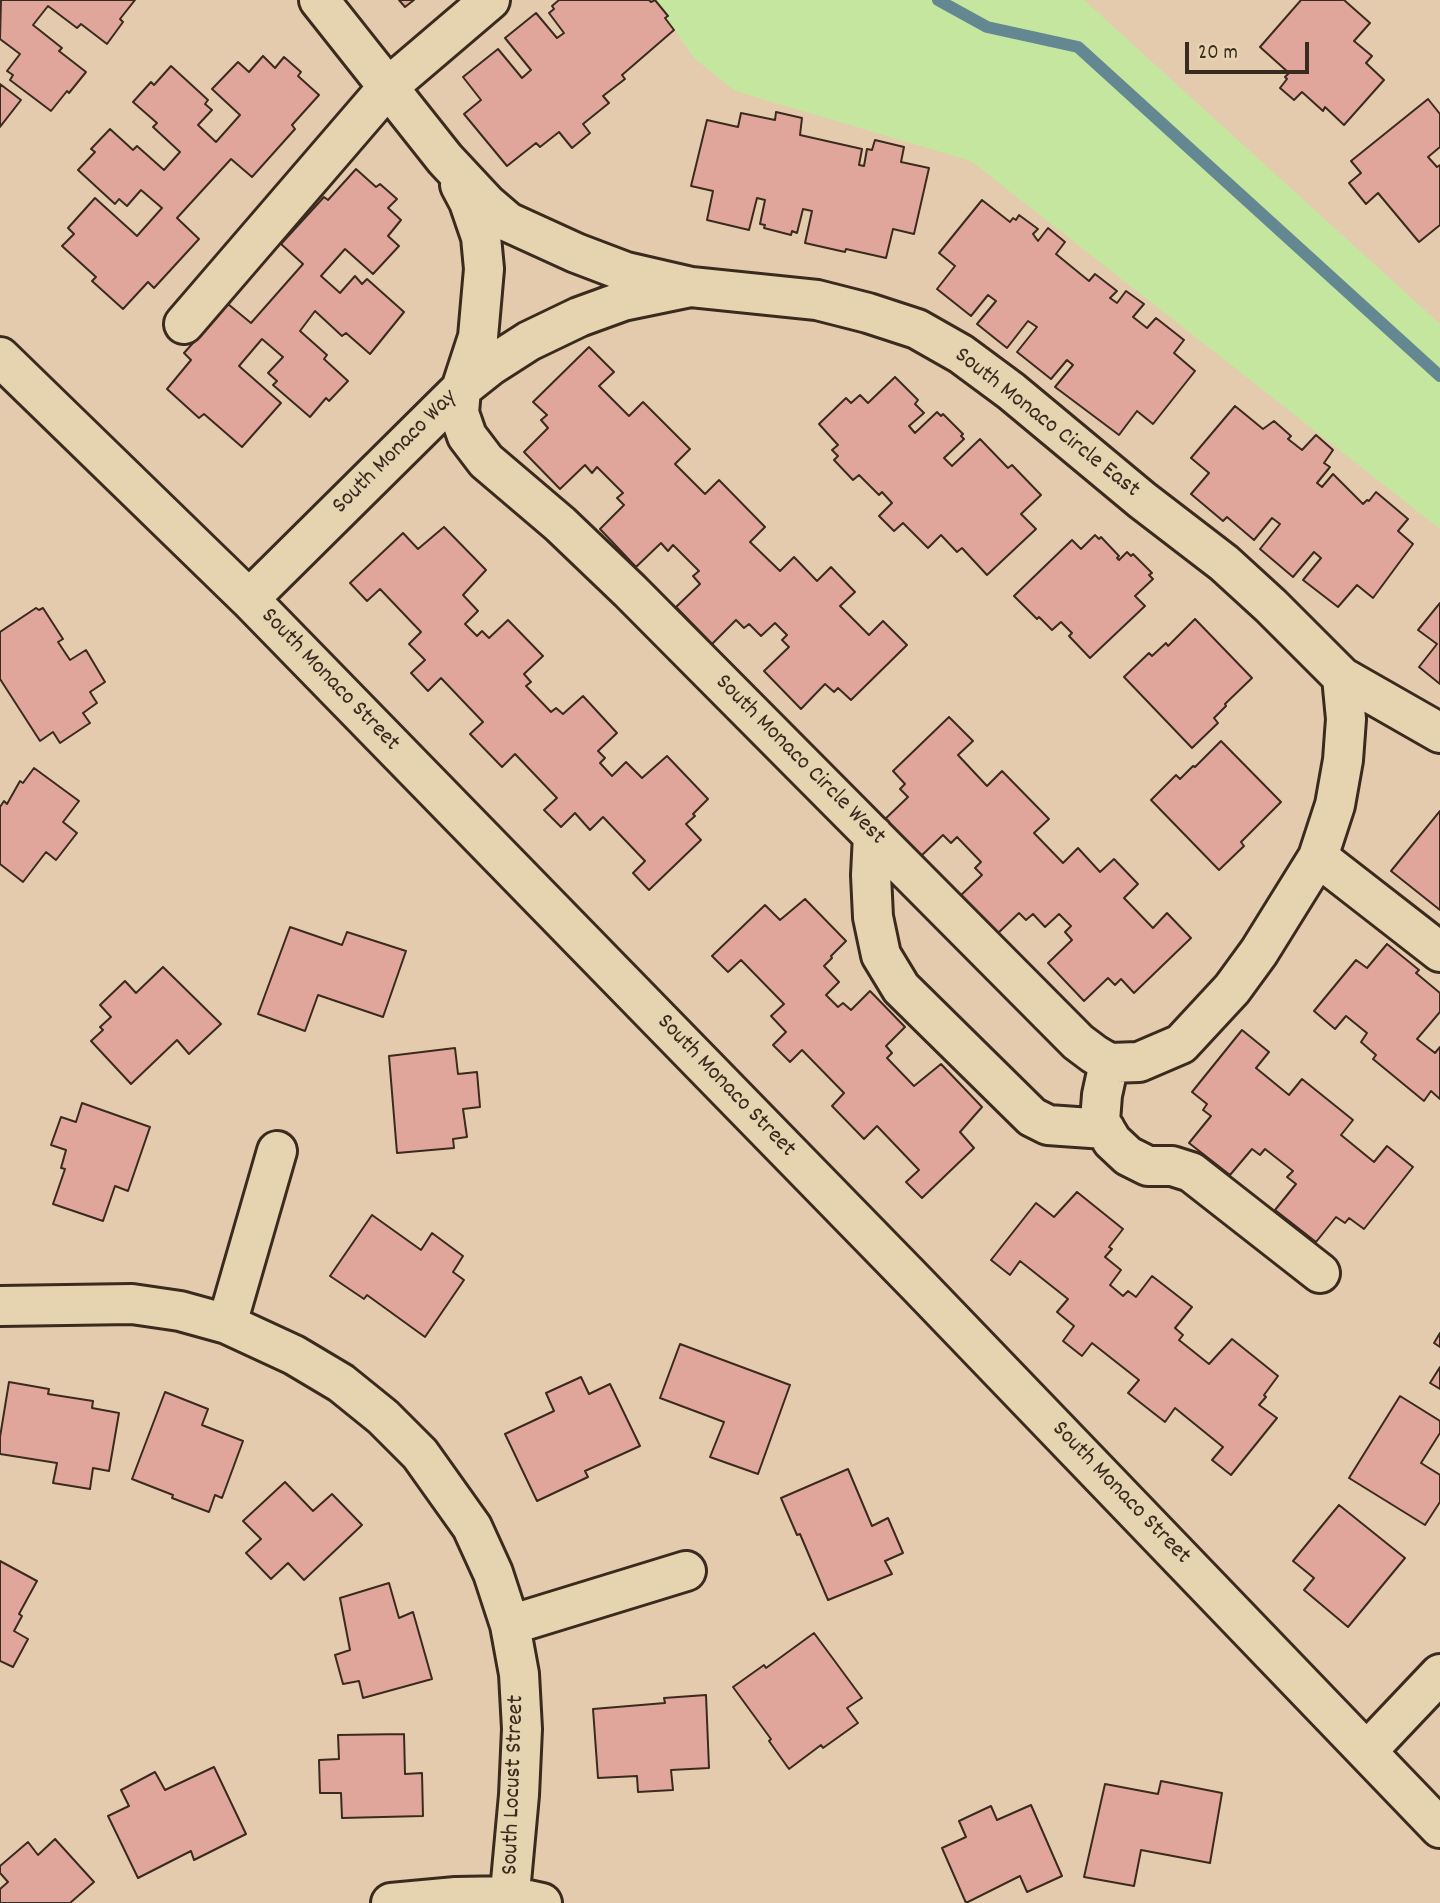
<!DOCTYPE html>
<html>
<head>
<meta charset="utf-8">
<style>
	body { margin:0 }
	#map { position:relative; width:1440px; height:1903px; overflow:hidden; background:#e5cbad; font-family:Dekko,sans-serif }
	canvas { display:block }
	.scale { position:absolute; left:1185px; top:42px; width:124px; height:32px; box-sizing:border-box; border:4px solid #3b2a1e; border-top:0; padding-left:9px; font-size:21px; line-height:24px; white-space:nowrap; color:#3b2a1e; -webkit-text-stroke:5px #e6d4b1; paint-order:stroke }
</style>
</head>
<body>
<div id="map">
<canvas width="1440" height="1903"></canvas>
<div class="scale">20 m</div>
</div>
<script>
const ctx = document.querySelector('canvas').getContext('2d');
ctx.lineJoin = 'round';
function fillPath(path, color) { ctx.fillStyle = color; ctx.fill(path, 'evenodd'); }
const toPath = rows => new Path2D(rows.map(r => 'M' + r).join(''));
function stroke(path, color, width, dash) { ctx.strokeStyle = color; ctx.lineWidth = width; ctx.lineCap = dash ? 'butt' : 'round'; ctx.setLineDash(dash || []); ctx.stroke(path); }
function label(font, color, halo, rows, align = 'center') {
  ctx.font = font + ' Dekko,sans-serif'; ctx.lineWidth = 5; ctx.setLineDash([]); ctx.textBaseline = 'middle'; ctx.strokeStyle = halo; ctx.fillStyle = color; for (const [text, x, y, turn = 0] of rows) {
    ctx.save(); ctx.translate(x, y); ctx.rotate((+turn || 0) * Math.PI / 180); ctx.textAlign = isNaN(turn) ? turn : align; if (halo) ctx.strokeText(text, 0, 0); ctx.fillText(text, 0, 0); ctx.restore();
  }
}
fillPath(toPath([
	[653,0,1084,0,1440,324,1440,529,971,161,735,91,695,59]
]), '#c4e69f');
stroke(toPath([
	[938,0,987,27,1078,47,1440,376]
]), '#648892', 12);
const building = toPath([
	[1,0,135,0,120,19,123,22,107,44,81,24,77,28,48,6,33,25,62,48,59,51,86,72,69,93,67,91,51,111,10,80,13,75,7,71,20,54,0,39,1,0],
	[399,0,414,0,405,7,399,0],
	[559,0,649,0,651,2,655,0,668,16,665,18,674,30,622,75,625,79,603,96,609,103,583,124,590,133,572,148,559,132,540,147,536,143,507,166,464,114,481,100,463,77,498,49,522,78,531,70,505,38,536,13,557,38,564,33,549,13,554,9,552,6,559,0],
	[1301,0,1344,0,1370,23,1354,41,1372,56,1366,63,1384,80,1344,125,1325,107,1323,111,1302,92,1294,100,1280,88,1287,79,1285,77,1289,73,1260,47,1301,0],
	[263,56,275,68,284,57,301,72,298,76,319,95,292,125,295,129,252,177,231,159,177,218,199,239,154,288,148,282,123,309,92,281,96,277,62,246,74,234,68,228,95,198,137,236,162,208,141,190,127,206,119,199,115,204,78,170,95,152,91,149,110,129,133,150,137,146,164,170,180,152,153,127,157,123,133,102,151,82,154,85,171,66,208,100,205,104,212,110,198,125,216,142,240,115,212,89,238,62,249,72,263,56],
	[0,84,21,100,0,127,0,84],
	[1428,99,1440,114,1440,147,1428,157,1437,167,1440,165,1440,225,1419,242,1378,193,1366,204,1349,183,1361,173,1351,161,1428,99],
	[776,112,802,118,800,135,862,149,859,165,864,166,867,149,872,150,875,140,904,147,901,162,929,168,914,234,893,229,886,258,846,249,845,252,805,243,812,211,803,209,797,233,792,231,791,235,764,228,765,225,760,224,765,200,757,198,749,230,707,220,713,191,691,186,707,120,738,127,741,113,775,120,776,112],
	[356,169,376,187,380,184,397,199,388,208,401,220,388,236,399,246,373,274,345,249,321,276,340,293,355,276,362,284,367,279,404,312,370,354,346,333,342,336,315,311,300,331,327,355,324,359,348,381,329,401,326,398,310,417,273,385,277,381,268,373,283,357,262,339,239,366,281,403,242,447,204,414,199,418,167,389,191,360,184,353,228,304,251,323,303,264,281,244,324,197,328,200,356,169],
	[982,200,1010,222,1013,218,1016,220,1019,215,1038,229,1033,234,1038,241,1048,228,1065,242,1056,254,1089,281,1095,274,1117,291,1110,298,1117,303,1126,291,1144,304,1133,317,1147,328,1156,318,1184,340,1174,353,1195,371,1153,424,1137,411,1119,435,1055,387,1073,365,1067,360,1051,379,1017,352,1037,327,1028,321,1007,348,977,324,996,301,988,295,971,316,937,289,955,266,939,253,982,200],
	[589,347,614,372,599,386,629,416,643,402,690,449,675,464,705,494,719,480,765,527,750,542,780,571,794,557,817,581,831,567,855,592,840,606,869,635,883,621,907,645,851,700,838,688,834,692,825,684,801,709,764,671,789,647,782,640,787,635,775,623,761,636,749,624,744,628,736,620,712,644,676,607,700,584,693,576,699,571,673,545,668,551,661,543,636,567,600,529,624,505,617,498,623,493,597,467,592,473,585,465,560,489,524,452,548,428,541,420,547,415,533,402,589,347],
	[895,377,918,400,915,404,924,413,909,426,915,433,937,412,941,416,943,414,963,434,961,436,964,439,944,458,952,466,980,439,1008,468,1012,465,1041,495,1021,514,1036,529,987,575,962,548,957,552,941,535,928,548,903,523,894,531,879,516,892,503,882,492,879,495,859,475,853,480,834,460,838,456,832,450,838,445,819,424,846,398,851,403,860,395,868,403,895,377],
	[1235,406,1263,429,1274,421,1291,436,1288,439,1302,450,1316,435,1333,450,1324,463,1330,467,1317,483,1322,487,1333,474,1363,504,1367,500,1369,501,1376,492,1408,519,1398,531,1413,544,1373,598,1357,585,1338,607,1303,580,1321,558,1314,552,1293,577,1260,549,1280,524,1272,518,1254,540,1227,517,1223,521,1191,494,1209,473,1191,458,1235,406],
	[444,527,486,570,463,595,478,611,465,624,477,636,482,631,489,638,508,620,543,656,524,674,531,682,526,686,551,712,556,708,563,714,583,696,617,733,598,751,605,758,600,763,612,776,626,762,642,778,667,756,708,799,693,814,695,816,686,824,701,840,649,890,633,873,645,861,603,817,590,830,575,813,561,827,544,810,557,798,515,754,502,767,470,734,483,722,441,678,428,691,411,673,425,660,409,644,421,632,380,589,367,601,350,583,403,533,418,549,444,527],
	[1095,535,1099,539,1101,537,1119,556,1117,558,1119,560,1127,552,1131,556,1133,554,1152,573,1149,575,1153,579,1135,596,1145,606,1090,658,1069,636,1072,633,1061,622,1052,630,1039,617,1037,619,1014,596,1072,540,1081,549,1095,535],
	[1440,603,1440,684,1419,667,1437,644,1418,630,1440,603],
	[36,608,39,610,43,608,63,639,58,642,70,660,86,650,105,682,90,692,97,703,83,713,90,723,60,743,53,732,40,741,0,679,0,632,36,608],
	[1195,619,1252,678,1225,704,1226,706,1214,718,1218,723,1192,748,1124,677,1149,653,1152,656,1166,643,1168,646,1195,619],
	[949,717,973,741,958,755,987,786,1002,771,1049,819,1034,833,1063,863,1078,848,1100,872,1114,859,1138,884,1124,898,1153,928,1167,913,1191,938,1134,993,1121,979,1115,985,1108,978,1084,1001,1048,963,1072,940,1065,932,1071,926,1059,914,1045,927,1033,914,1026,920,1019,913,995,936,958,898,982,875,975,868,981,862,957,837,951,843,943,835,919,858,883,821,908,797,900,789,905,784,893,771,949,717],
	[1221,741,1281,802,1241,842,1244,846,1219,870,1151,800,1176,775,1180,779,1193,766,1195,767,1221,741],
	[34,768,79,801,63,822,77,833,56,860,46,852,23,882,0,864,0,807,4,801,7,804,20,781,23,783,34,768],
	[1440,811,1440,910,1391,871,1440,811],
	[805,899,846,941,831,956,832,958,824,966,839,982,826,995,838,1007,843,1003,851,1010,870,991,905,1027,886,1046,892,1053,887,1058,914,1086,941,1064,982,1107,960,1132,974,1148,922,1198,906,1182,919,1170,877,1126,864,1139,832,1106,844,1093,802,1050,790,1062,773,1045,786,1032,771,1016,784,1004,741,960,728,972,712,956,765,905,780,920,805,899],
	[290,927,342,945,347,932,406,951,383,1017,318,995,305,1031,258,1014,290,927],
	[1387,944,1419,970,1416,973,1440,993,1440,1012,1417,1039,1435,1053,1440,1047,1440,1099,1431,1091,1424,1101,1373,1059,1376,1055,1361,1042,1367,1033,1346,1016,1335,1029,1314,1011,1356,960,1367,968,1387,944],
	[163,967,221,1024,189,1054,177,1040,131,1084,91,1041,103,1030,100,1027,111,1017,100,1005,125,981,136,993,163,967],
	[1242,1030,1269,1052,1256,1068,1289,1095,1302,1079,1353,1120,1341,1135,1374,1162,1387,1146,1413,1167,1364,1229,1349,1218,1345,1223,1336,1217,1316,1242,1275,1210,1296,1184,1287,1177,1293,1171,1265,1149,1260,1155,1252,1149,1230,1175,1189,1143,1211,1116,1203,1110,1207,1104,1192,1092,1242,1030],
	[455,1048,458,1074,477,1072,480,1107,463,1109,467,1137,453,1139,454,1148,397,1153,389,1056,455,1048],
	[82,1103,150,1127,128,1191,115,1186,103,1221,53,1204,65,1169,61,1168,66,1150,51,1145,61,1117,76,1122,82,1103],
	[1077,1192,1123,1229,1109,1247,1112,1249,1105,1257,1121,1270,1110,1285,1123,1296,1128,1291,1136,1297,1152,1276,1192,1307,1175,1328,1183,1335,1179,1340,1209,1364,1232,1339,1278,1376,1264,1395,1266,1397,1259,1405,1277,1418,1231,1475,1212,1460,1223,1447,1175,1408,1165,1422,1128,1393,1139,1380,1092,1343,1082,1356,1063,1341,1074,1326,1057,1312,1068,1299,1020,1261,1010,1275,991,1260,1036,1203,1054,1217,1077,1192],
	[372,1215,421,1250,432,1233,463,1256,453,1272,464,1280,425,1337,367,1295,364,1299,330,1276,372,1215],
	[1440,1333,1440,1347,1434,1343,1440,1333],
	[680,1344,790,1385,758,1474,710,1457,724,1422,660,1398,680,1344],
	[1440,1367,1440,1389,1430,1383,1440,1367],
	[581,1377,589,1394,610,1384,640,1446,585,1471,588,1477,537,1501,505,1434,554,1411,546,1393,581,1377],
	[9,1382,49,1389,48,1394,93,1401,92,1408,119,1413,109,1471,93,1468,90,1489,53,1483,57,1463,0,1454,0,1437,9,1382],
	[165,1392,208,1409,202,1425,243,1441,222,1498,215,1495,209,1512,172,1498,173,1495,132,1479,165,1392],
	[1400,1396,1440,1421,1440,1433,1421,1463,1440,1475,1440,1502,1425,1525,1349,1478,1400,1396],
	[848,1469,872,1526,888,1518,903,1553,885,1561,892,1574,828,1600,800,1534,797,1535,781,1498,848,1469],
	[285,1482,313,1511,332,1494,362,1525,304,1580,288,1563,271,1579,246,1553,261,1539,243,1521,285,1482],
	[1339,1505,1405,1558,1348,1627,1304,1590,1314,1578,1293,1561,1339,1505],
	[0,1561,37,1581,19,1614,22,1616,14,1631,28,1639,13,1667,0,1661,0,1561],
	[389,1583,399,1618,413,1612,432,1679,363,1698,359,1681,343,1684,335,1655,350,1650,340,1598,389,1583],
	[814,1633,862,1698,847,1708,858,1723,823,1748,821,1745,789,1769,769,1741,771,1739,733,1687,764,1665,766,1668,814,1633],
	[706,1695,709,1768,671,1770,673,1790,638,1792,637,1776,598,1778,593,1709,665,1703,664,1698,706,1695],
	[404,1734,405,1774,422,1773,423,1816,342,1818,341,1793,320,1793,319,1760,339,1759,338,1735,404,1734],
	[214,1767,246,1834,194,1860,191,1851,138,1878,108,1816,129,1806,121,1790,155,1772,165,1790,214,1767],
	[1161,1781,1222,1793,1210,1863,1141,1850,1134,1886,1084,1877,1105,1784,1158,1794,1161,1781],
	[1031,1805,1062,1876,1027,1892,1020,1876,966,1903,942,1848,966,1837,959,1821,991,1806,997,1820,1031,1805],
	[55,1839,94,1882,70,1903,0,1903,0,1889,8,1882,0,1873,0,1866,28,1842,38,1855,55,1839]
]);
fillPath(building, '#e0a69c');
stroke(building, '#3b2a1e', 2);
const minor = toPath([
	[319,0,445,159,487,204,508,222,576,253,626,272,691,287,817,300,868,313,917,329,961,354,1011,391,1142,500,1224,563,1271,606,1342,677,1440,733],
	[691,287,623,301,579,317,529,341,490,366,461,389,459,413,467,436,486,461,560,524,630,591,1078,1042,1094,1054,1109,1063,1139,1062,1181,1044,1232,989,1259,952,1318,857,1335,805,1343,760,1346,719,1342,677],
	[184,324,388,87,490,0],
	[0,357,249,599,918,1285,1440,1828],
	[249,599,461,389,478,337,484,269,481,237,469,202,460,185],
	[873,835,871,875,873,917,881,955,901,988,1032,1117,1048,1125,1105,1129],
	[1318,857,1440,952],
	[1109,1063,1102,1095,1100,1121,1112,1141,1128,1156,1148,1166,1172,1166,1191,1172,1320,1273],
	[0,1306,132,1304,180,1311,227,1324,294,1355,341,1383,383,1417,420,1454,472,1527,493,1573,510,1625,519,1674,522,1729,519,1795,509,1903],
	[227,1324,277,1151],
	[510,1625,686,1571],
	[1367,1751,1440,1674],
	[391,1903,456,1897,510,1896,542,1903]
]);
stroke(minor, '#3b2a1e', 44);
stroke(minor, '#e6d4b1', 38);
label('24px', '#3b2a1e', '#e6d4b1', [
	["South Monaco Circle East",1046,424,38],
	["South Monaco Way",396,453,-45],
	["South Monaco Street",329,681,46],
	["South Monaco Circle West",799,761,45],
	["South Monaco Street",725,1087,46],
	["South Monaco Street",1120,1494,46],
	["South Locust Street",515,1785,-88]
]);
</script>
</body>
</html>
